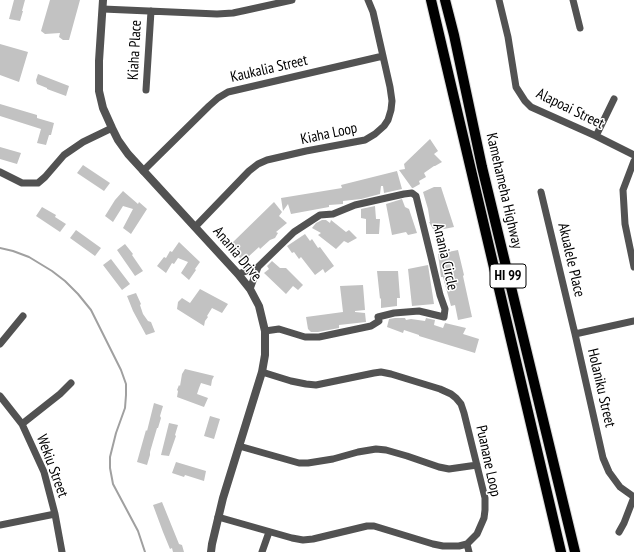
<!DOCTYPE html>
<html>
<head>
<meta charset="utf-8">
<style>
	body { margin:0 }
	canvas { display:block; background:#fff }
</style>
</head>
<body>
<canvas width="634" height="552"></canvas>
<script>
const ctx = document.querySelector('canvas').getContext('2d');
ctx.lineJoin = 'round';
const toPath = rows => new Path2D(rows.map(r => 'M' + r).join(''));
function stroke(path, color, width, dash) { ctx.strokeStyle = color; ctx.lineWidth = width; ctx.lineCap = dash ? 'butt' : 'round'; ctx.setLineDash(dash || []); ctx.stroke(path); }
function fillPath(path, color) { ctx.fillStyle = color; ctx.fill(path, 'evenodd'); }
function label(font, color, halo, rows, align = 'center') {
  ctx.font = font + ' "PT Sans Narrow",sans-serif'; ctx.lineWidth = 3; ctx.setLineDash([]); ctx.textBaseline = 'middle'; ctx.strokeStyle = halo; ctx.fillStyle = color; for (const [text, x, y, turn = 0] of rows) {
    ctx.save(); ctx.translate(x, y); ctx.rotate((+turn || 0) * Math.PI / 180); ctx.textAlign = isNaN(turn) ? turn : align; if (halo) ctx.strokeText(text, 0, 0); ctx.fillText(text, 0, 0); ctx.restore();
  }
}
stroke(toPath([
	[0,248,13,251,29,257,52,271,65,281,78,294,91,310,121,370,126,384,126,395,125,408,116,433,110,457,110,468,113,484,138,531,145,552]
]), '#a0a0a0', 2);
fillPath(toPath([
	[14,0,25,0,22,11,23,11,20,21,9,19],
	[50,0,80,0,69,40,63,40,59,37,60,33,45,34,41,31],
	[0,44,28,52,19,82,0,75],
	[38,74,69,86,66,96,47,89,47,88,37,84,36,80],
	[0,104,37,115,37,118,54,123,51,135,49,135,46,145,37,143,41,129,0,116],
	[430,139,438,151,434,154,442,162,435,166,434,166,424,173,426,177,419,181,420,184,413,188,412,188,399,170,405,169,404,164],
	[0,147,21,153,17,164,0,159],
	[83,165,110,183,104,191,77,173],
	[397,171,402,189,384,193,383,186,381,186,380,194,361,199,343,201,343,204,329,205,329,207,291,214,288,204,283,211,281,198,342,188,341,185],
	[434,187,441,187,454,227,439,230,438,228,433,229,429,222,430,222,428,209,423,192],
	[123,191,138,204,139,202,147,209,131,234,123,228,133,209,123,206,113,222,105,216,115,200],
	[402,199,405,207,409,209,417,233,408,235,406,232,392,235,386,204],
	[274,202,282,212,279,216,287,223,276,232,278,233,275,238,270,240,260,249,259,247,248,257,250,258,245,262,239,257,239,250,231,244],
	[375,206,376,219,380,219,379,234,366,234,366,219,361,218,361,209],
	[42,207,56,215,55,217,66,224,60,232,36,216],
	[322,220,326,220,330,223,331,220,346,232,349,230,357,238,348,243,344,241,336,249,318,235,321,233,312,228,316,223],
	[76,230,101,248,95,256,70,238],
	[305,234,310,241,312,239,318,248,320,247,334,266,325,273,323,269,315,275,301,257,299,259,294,252,292,253,287,246],
	[179,242,200,262,195,269,196,270,189,280,181,273,188,262,178,258,174,264,172,263,166,273,157,266,164,257,166,258,170,251,172,252],
	[125,244,133,254,132,255,143,271,135,276,117,250],
	[458,250,464,275,463,276,472,317,458,320,455,305,451,306,443,277,441,277,438,254],
	[111,259,130,284,122,290,103,265],
	[272,261,280,268,286,268,303,285,298,290,293,286,286,294,264,273,269,269,267,266],
	[428,265,434,304,412,306,408,269],
	[377,271,398,271,400,298,397,298,397,306,381,308,381,298,380,299],
	[363,285,365,310,355,311,355,312,365,313,366,322,339,325,339,328,318,332,311,332,308,329,306,317,343,312,340,286],
	[200,289,228,304,222,313,212,308,207,316,208,317,205,321,204,326,177,309,178,302,182,298,190,303],
	[136,293,141,304,140,305,143,314,148,321,151,322,155,332,146,335,133,311,127,296],
	[395,318,405,318,406,320,411,319,425,321,426,318,435,320,434,325,443,328,445,323,466,328,463,334,479,339,475,353,419,336,419,335,404,330,403,333,387,327,389,319],
	[185,369,214,376,212,380,211,386,201,383,199,388,197,394,208,398,204,407,177,397,178,391,177,390,179,385,180,386,182,374],
	[154,403,163,406,160,416,161,418,158,428,157,428,150,452,150,455,147,465,137,462,146,430,147,431],
	[210,416,220,419,214,439,204,436],
	[169,423,178,425,175,435,176,436,169,456,161,455],
	[176,462,206,471,204,481,185,475,184,477,172,473],
	[162,502,179,544,182,545,184,552,173,552,172,548,170,549,163,532,153,505]
]), '#c2c2c2');
const primary = toPath([
	[431,0,561,552],
	[445,0,454,35,482,167,575,552]
]);
stroke(primary, '#dbdbdb', 12);
stroke(toPath([
	[499,0,508,37,516,87,525,101,531,107,596,136,634,155],
	[573,0,580,28],
	[103,9,217,14,233,13,247,10,292,0],
	[146,90,151,11],
	[596,136,614,99],
	[634,161,623,190,625,224,634,267],
	[143,171,209,106,218,98,228,92,383,56],
	[0,172,22,183,38,183,45,177,64,155,83,142,112,128],
	[541,192,575,334,603,458,609,472,620,487,634,497],
	[195,227,249,171,258,164,267,160,306,151,365,140,375,134,384,126,388,120,391,110,392,101,390,87,373,12,368,0],
	[238,274,258,267,294,232,320,215,333,214,355,205,404,194,412,193,416,196,431,257,440,295,445,309,444,317,419,311,394,313,378,317,379,321,371,326,319,337,305,337,279,329,265,331],
	[250,289,258,267],
	[575,334,634,321],
	[0,344,23,316],
	[0,396,22,424,44,472,55,514,62,552],
	[22,424,60,394,71,383],
	[239,446,299,463,308,463,333,459,358,452,376,449,386,450,407,456,439,467,449,469,477,465],
	[218,517,292,538,303,540,313,539,367,526,374,526,433,544,443,546,459,546,467,544,477,534,484,518,485,510,485,498,464,413,461,404,456,398,451,394,440,389,391,374,381,372,374,373,316,385,306,384,291,381,262,372],
	[0,525,55,514],
	[619,532,624,523,634,497],
	[467,544,469,552],
	[262,552,269,532]
]), '#525252', 7);
stroke(toPath([
	[103,0,99,61,99,91,103,108,112,128,118,140,128,154,238,274,250,289,259,306,265,331,265,355,262,372,223,498,212,544,211,552]
]), '#525252', 8);
stroke(primary, '#000', 10);
for (const [x, y, w] of [
	[508,276,36]
]) { const box = new Path2D(); box.roundRect(x - w / 2, y - 12, w, 24, 3); ctx.fillStyle = '#fff'; ctx.fill(box); stroke(box, '#000', 1); }
label('bold 14px', '#000', null, [
	["HI 99",508,276]
]);
label('15px', '#000', '#fff', [
	["Kiaha Place",135,50,-87],
	["Kaukalia Street",269,69,-13],
	["Alapoai Street",570,109,26],
	["Kiaha Loop",329,134,-12],
	["Kamehameha Highway",504,191,77],
	["Anania Drive",237,254,50],
	["Anania Circle",445,257,77],
	["Akualele Place",571,260,77],
	["Holaniku Street",601,388,77],
	["Puanane Loop",488,461,78],
	["Wekiu Street",52,466,70]
]);
</script>
</body>
</html>
